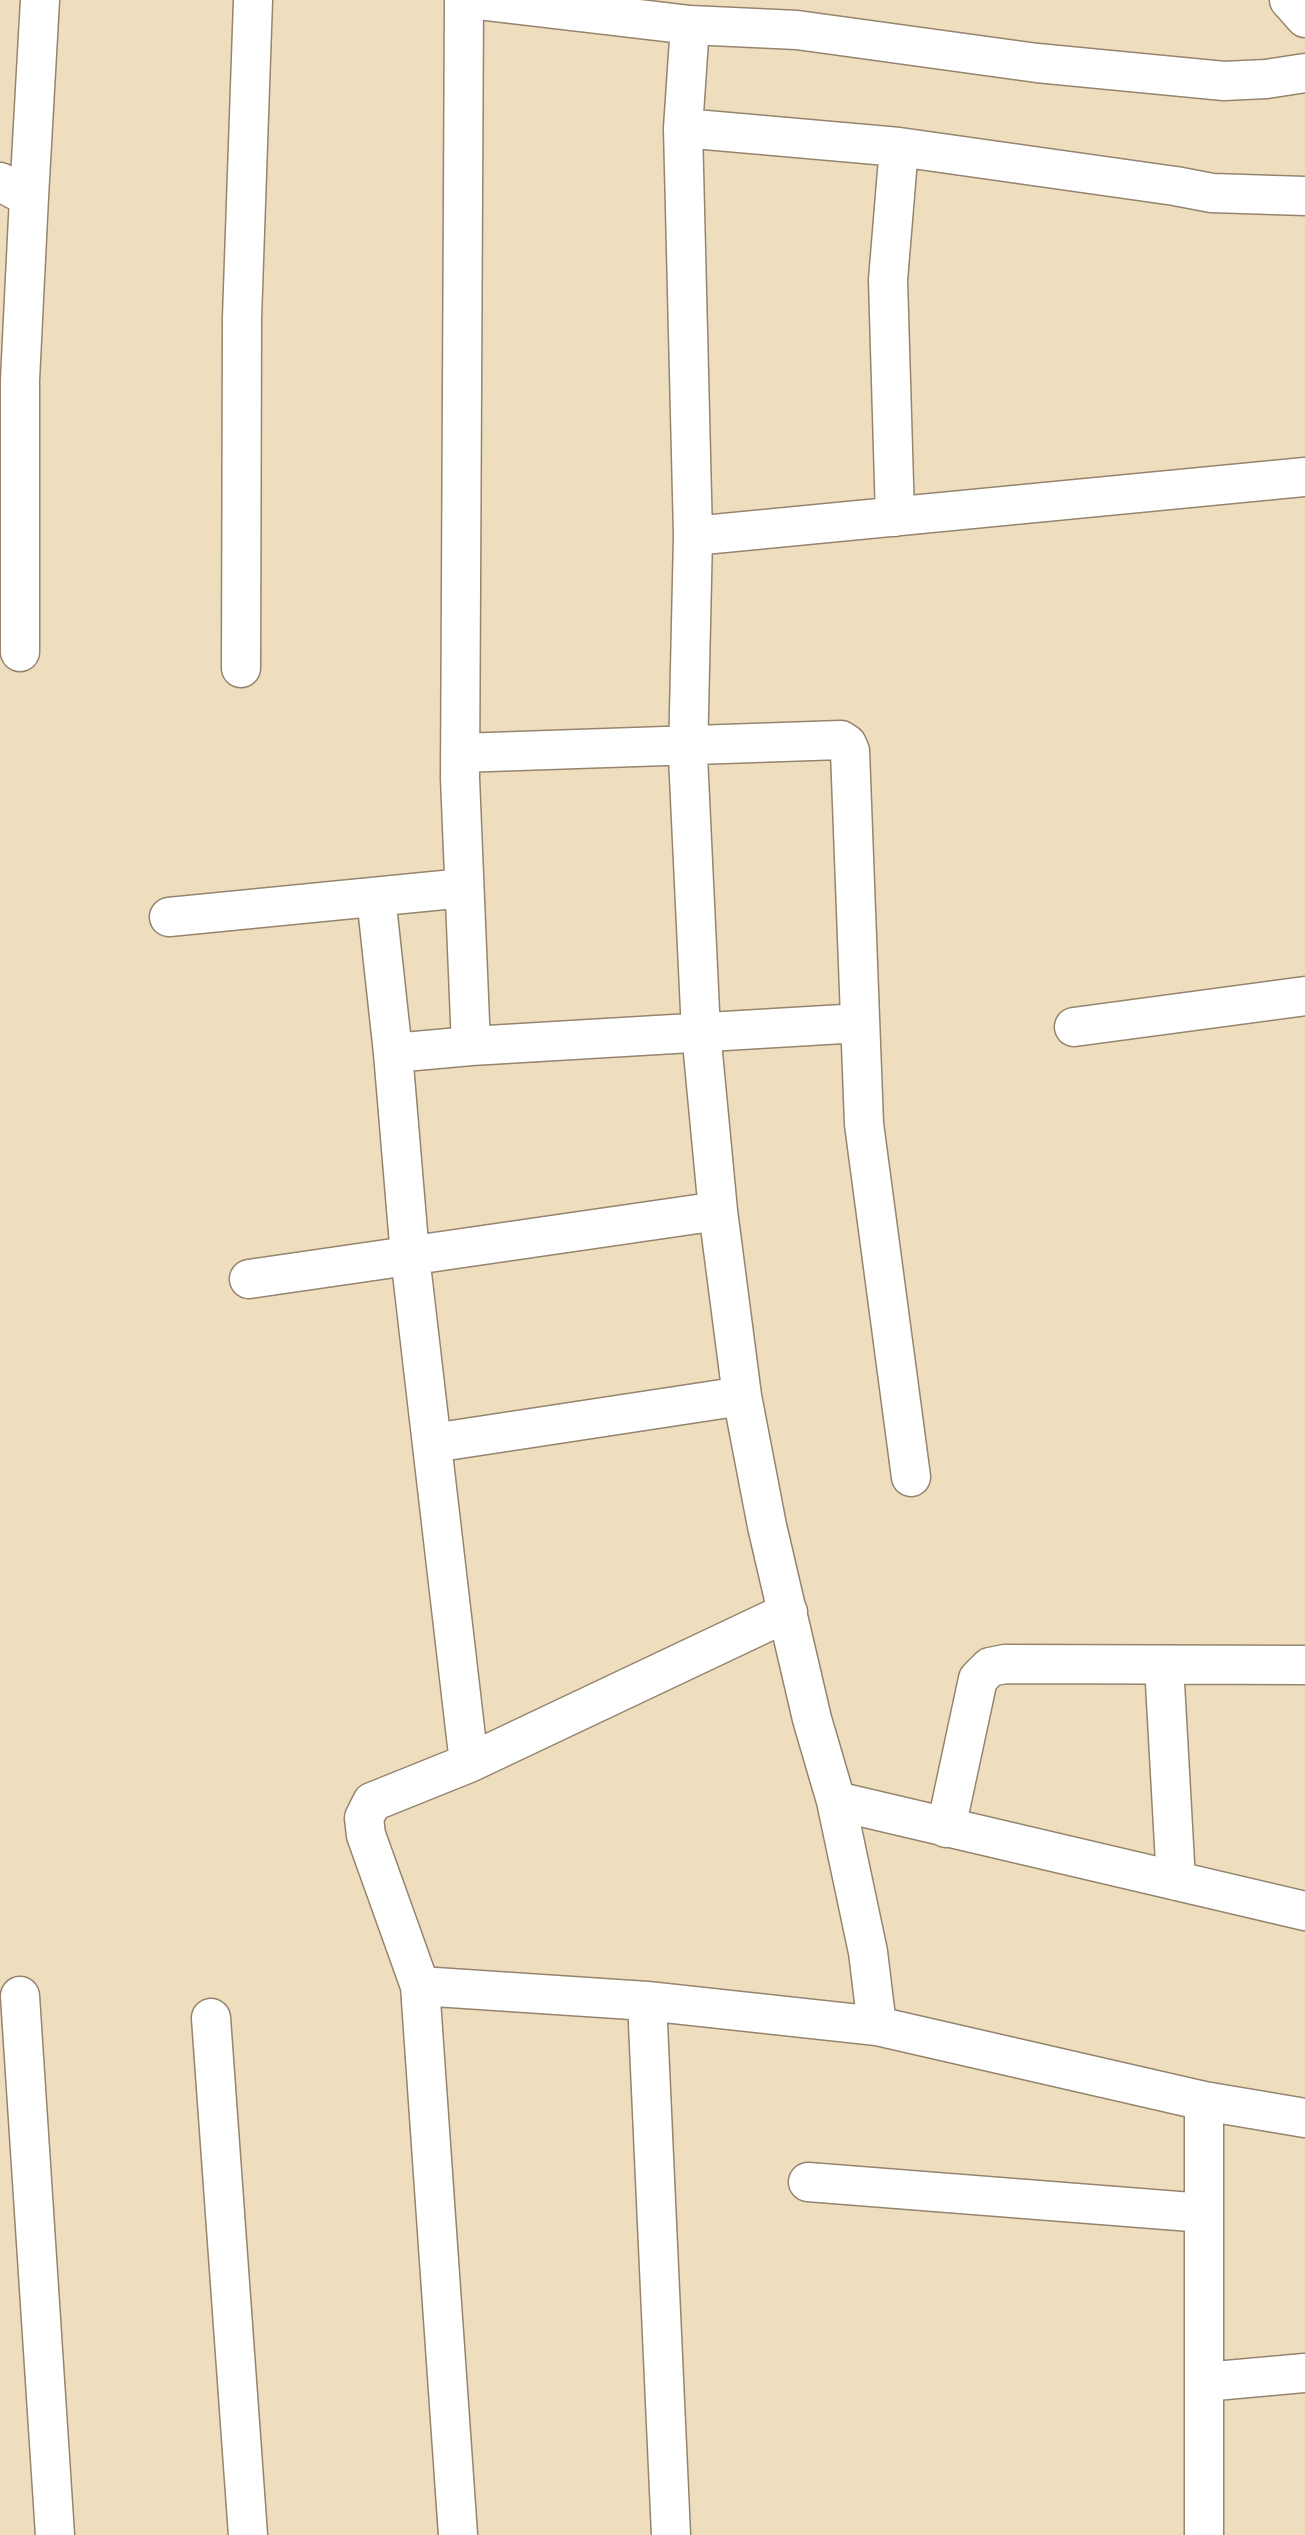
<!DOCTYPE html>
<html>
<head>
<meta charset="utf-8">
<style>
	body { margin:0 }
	canvas { display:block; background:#efdebe }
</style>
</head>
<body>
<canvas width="1305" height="2535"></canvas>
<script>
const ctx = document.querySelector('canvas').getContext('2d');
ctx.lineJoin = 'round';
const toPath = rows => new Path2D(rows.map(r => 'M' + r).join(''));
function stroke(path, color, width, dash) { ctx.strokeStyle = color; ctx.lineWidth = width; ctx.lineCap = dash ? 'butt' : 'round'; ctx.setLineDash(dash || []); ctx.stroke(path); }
const street = toPath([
	[464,0,460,778,471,1046],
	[477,0,690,25,797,30,1037,63,1224,81,1266,79,1305,73],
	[1289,0,1305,18],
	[690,25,683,128,693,536,688,756,701,1032,718,1211,742,1396,767,1526,812,1719,836,1801,868,1952,877,2026],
	[683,128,899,147,1175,186,1212,193,1305,196],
	[0,182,29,197,20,380,20,652],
	[29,197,40,0],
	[895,517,888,280,899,147],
	[693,536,1305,477],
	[241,668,242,318,253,0],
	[460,753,841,740,847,744,850,751,864,1124,911,1477],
	[376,897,393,1053,410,1256,469,1763],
	[169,917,464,888],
	[1074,1027,1305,996],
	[393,1053,471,1046,860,1023],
	[249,1279,718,1211],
	[433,1443,742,1396],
	[1164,1665,1176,1881],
	[836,1801,1305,1911],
	[946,1828,978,1679,990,1667,1005,1664,1305,1665],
	[420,1986,647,2001,877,2026,1204,2101,1305,2118],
	[20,1996,55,2535],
	[647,2001,671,2535],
	[211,2018,248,2535],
	[808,2182,1204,2213],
	[1204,2382,1305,2373],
	[458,2535,420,1986,366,1835,364,1818,372,1802,469,1763,788,1612],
	[1204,2535,1204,2101]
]);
stroke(street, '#95846e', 41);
stroke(street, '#fff', 38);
</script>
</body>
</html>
